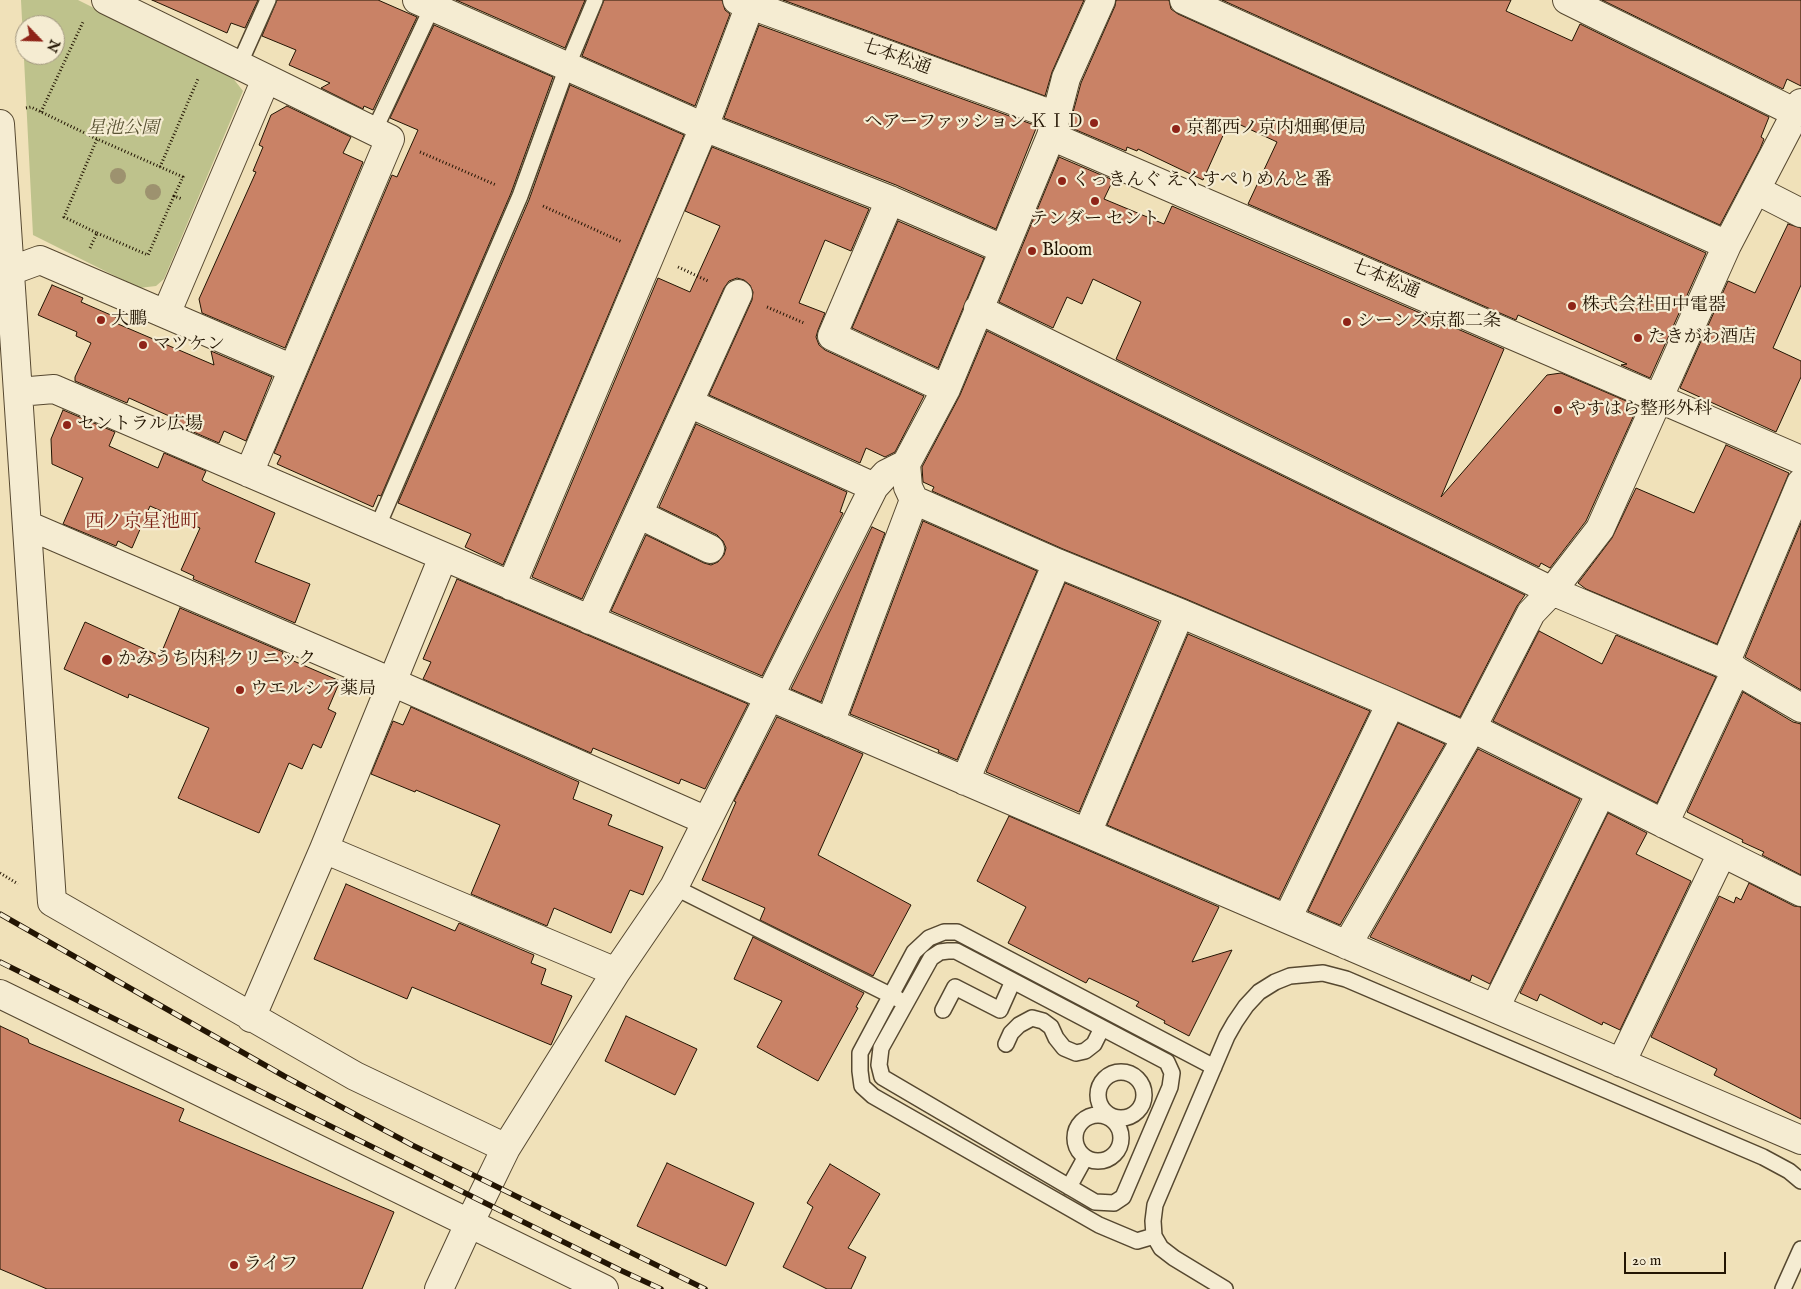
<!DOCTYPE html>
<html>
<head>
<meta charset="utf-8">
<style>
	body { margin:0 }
	#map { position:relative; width:1801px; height:1289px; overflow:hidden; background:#f0e1b9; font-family:"IM FELL English",serif }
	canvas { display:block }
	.north { position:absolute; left:15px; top:15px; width:50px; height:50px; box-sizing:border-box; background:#f5ecd2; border:1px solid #a1967f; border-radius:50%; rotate:114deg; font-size:14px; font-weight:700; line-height:20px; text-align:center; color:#231503 }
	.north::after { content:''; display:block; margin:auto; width:18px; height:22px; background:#8f2418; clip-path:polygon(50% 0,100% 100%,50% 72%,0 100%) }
	.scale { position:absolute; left:1624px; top:1252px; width:102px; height:22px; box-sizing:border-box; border:2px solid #231503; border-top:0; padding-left:6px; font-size:15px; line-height:18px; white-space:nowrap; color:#231503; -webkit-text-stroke:4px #f5ecd2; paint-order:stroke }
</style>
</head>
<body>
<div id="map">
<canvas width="1801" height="1289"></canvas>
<div class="north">N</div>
<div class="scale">20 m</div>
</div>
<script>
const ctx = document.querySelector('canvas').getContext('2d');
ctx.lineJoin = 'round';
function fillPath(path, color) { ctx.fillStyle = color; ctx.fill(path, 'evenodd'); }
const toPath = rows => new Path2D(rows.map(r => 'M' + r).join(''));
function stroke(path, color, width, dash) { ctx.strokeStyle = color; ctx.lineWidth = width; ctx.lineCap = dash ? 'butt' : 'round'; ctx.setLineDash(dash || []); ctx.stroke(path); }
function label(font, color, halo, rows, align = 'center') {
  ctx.font = font + ' "IM FELL English","Noto Serif JP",serif'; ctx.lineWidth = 4.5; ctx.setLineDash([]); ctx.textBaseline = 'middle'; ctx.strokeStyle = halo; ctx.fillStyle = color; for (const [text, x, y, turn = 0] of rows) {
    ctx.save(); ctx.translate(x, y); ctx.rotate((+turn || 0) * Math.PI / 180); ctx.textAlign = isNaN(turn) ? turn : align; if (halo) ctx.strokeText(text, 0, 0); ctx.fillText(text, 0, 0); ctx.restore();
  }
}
fillPath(toPath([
	[21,0,78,0,232,77,243,91,164,279,156,286,139,288,33,235],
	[25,25,55,25,55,55,25,55]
]), '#bec28c');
const building = toPath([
	[152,0,258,0,245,28,231,23,227,33,152,0],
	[277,0,378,0,417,17,373,110,364,106,363,109,321,88,330,83,289,65,296,50,262,36,277,0],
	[456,0,585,0,565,48,456,0],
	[604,0,722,0,725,10,730,14,695,106,582,56,604,0],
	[783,0,1084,0,1052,72,1045,96,783,0],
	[1116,0,1169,0,1171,9,1178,14,1706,253,1650,378,1621,365,1627,364,1518,315,1516,320,1248,204,1277,142,1230,120,1203,180,1138,149,1137,151,1127,147,1126,151,1069,127,1081,83,1115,6,1116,0],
	[1222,0,1511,0,1506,11,1572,41,1580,24,1769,117,1761,137,1764,139,1760,149,1720,225,1222,0],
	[1602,0,1801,0,1801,86,1787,79,1783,89,1602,0],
	[434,25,553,77,511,193,381,496,378,495,373,507,277,464,281,456,274,453,392,175,397,177,418,130,390,118,434,25],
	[759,25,1037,126,996,229,896,185,724,118,759,25],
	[570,85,684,135,503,565,465,547,471,534,398,503,529,200,570,85],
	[287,106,351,137,343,153,363,162,285,348,202,313,199,299,256,172,253,171,263,147,259,145,271,115,287,106],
	[712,147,869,209,851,251,825,240,799,303,825,313,818,330,816,337,819,345,825,350,924,396,895,452,885,457,866,448,860,463,709,395,752,300,753,292,750,285,744,280,737,278,729,281,724,288,582,599,532,577,658,278,690,292,720,226,685,211,712,147],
	[1059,157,1113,180,1104,199,1164,224,1172,206,1504,349,1441,497,1547,375,1561,373,1638,406,1586,521,1550,568,1541,563,1539,567,1116,359,1141,302,1093,279,1082,304,1067,297,1053,328,999,302,1059,157],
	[898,221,984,258,938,368,852,328,898,221],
	[1788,224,1801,228,1801,285,1773,348,1801,361,1801,377,1776,432,1680,388,1728,281,1755,293,1788,224],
	[52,285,83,298,81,302,120,319,118,324,214,365,211,351,272,377,246,441,224,431,219,443,177,425,178,420,129,398,127,403,75,381,75,377,91,343,76,336,77,332,38,315,52,285],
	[987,331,1525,595,1517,606,1460,717,1186,599,1063,549,932,491,934,487,923,482,922,467,960,395,987,331],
	[63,410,115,432,109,446,158,468,164,453,206,471,202,480,205,482,275,513,255,562,310,584,295,623,193,579,194,576,181,570,200,528,150,506,132,548,118,541,116,546,63,524,83,478,52,464,51,439,63,410],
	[696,424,847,492,840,512,843,513,762,676,611,611,646,535,704,563,711,565,718,562,724,555,726,548,723,541,717,535,659,507,696,424],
	[1726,445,1789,473,1717,644,1586,589,1578,583,1612,538,1636,488,1694,513,1726,445],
	[923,521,1037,571,957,760,938,752,939,750,850,714,923,521],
	[1801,523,1801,690,1745,657,1801,523],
	[872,527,885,533,821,702,791,689,872,527],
	[457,579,748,704,705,789,681,779,679,784,593,748,591,753,423,679,431,662,423,659,457,579],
	[1065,583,1159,622,1079,812,986,772,1065,583],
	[180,608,283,652,282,656,340,681,328,709,336,713,321,748,313,744,302,769,289,763,259,833,178,798,209,728,129,694,128,698,64,669,85,622,160,656,180,608],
	[1539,631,1602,664,1616,635,1716,677,1657,803,1493,721,1539,631],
	[1188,634,1370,711,1279,899,1107,825,1188,634],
	[1743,692,1793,722,1801,724,1801,875,1762,855,1764,852,1742,842,1743,840,1687,812,1743,692],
	[411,707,579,782,573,799,612,815,608,825,663,847,643,895,630,890,611,933,554,908,547,926,471,894,500,825,416,790,415,792,371,774,393,721,403,725,411,707],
	[777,717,863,754,818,855,911,905,873,976,760,920,765,908,702,880,736,802,734,801,777,717],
	[1398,723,1445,744,1340,925,1308,911,1398,723],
	[1478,749,1580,799,1490,984,1472,975,1470,981,1370,937,1478,749],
	[1608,813,1647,833,1636,854,1691,881,1620,1030,1603,1022,1602,1025,1540,994,1537,1001,1520,993,1608,813],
	[1009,816,1219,907,1192,962,1232,950,1189,1036,1164,1023,1165,1021,1136,1006,1139,1002,1089,978,1086,983,1008,943,1026,907,977,881,1009,816],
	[1749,883,1794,906,1801,907,1801,1119,1714,1075,1717,1069,1651,1037,1719,896,1734,903,1736,897,1741,900,1749,883],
	[346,884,455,931,459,923,534,955,531,963,546,969,541,984,572,996,551,1045,412,987,407,999,314,959,346,884],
	[753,937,864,993,856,1007,858,1008,818,1081,757,1047,782,1001,734,979,753,937],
	[626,1016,697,1049,675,1095,605,1061,626,1016],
	[0,1026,28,1039,29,1043,184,1109,179,1121,394,1212,362,1289,47,1289,0,1269,0,1026],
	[667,1163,754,1203,726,1266,637,1226,667,1163],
	[830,1164,880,1194,848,1248,866,1257,851,1289,827,1289,783,1267,813,1207,807,1203,830,1164]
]);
fillPath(building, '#c98266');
stroke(building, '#231503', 1);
const lane = toPath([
	[239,65,268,0],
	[374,131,435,1],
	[377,528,520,196,567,67,595,0],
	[674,887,898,999],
	[948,951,956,951,1167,1062,1172,1073,1170,1087,1123,1197,1114,1203,1095,1202,882,1077,879,1065,881,1048,931,958,940,952,948,951],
	[943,1010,955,987,1000,1010,1013,981],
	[1006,1044,1011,1033,1019,1025,1032,1018,1043,1021,1051,1027,1056,1038,1064,1048,1076,1053,1085,1051,1094,1044,1102,1028],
	'1098 1095a23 23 0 1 1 46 0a23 23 0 1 1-46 0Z',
	'1075 1138a23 23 0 1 1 46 0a23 23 0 1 1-46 0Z',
	[1069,1187,1085,1158],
	[1154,1236,1137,1241,1099,1225,873,1096,862,1086,860,1071,860,1053,914,952,929,938,944,932,957,932,1214,1067],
	[1225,1289,1174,1258,1161,1248,1154,1236,1153,1221,1155,1205,1227,1036,1235,1022,1246,1006,1259,992,1275,982,1290,976,1323,973,1346,979,1763,1157,1789,1171,1801,1181],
	[1783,1289,1801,1249]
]);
const street = toPath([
	[106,0,390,139,249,473],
	[417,0,704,127,890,200,1003,249],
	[737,0,1056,116],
	[1184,0,1727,245],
	[1567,0,1796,113],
	[0,124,52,902,355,1076,506,1148],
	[1051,136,1801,460],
	[1756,190,1801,213],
	[890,200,832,336,946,389],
	[10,271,40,260,293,369],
	[978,309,1552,591,1725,664,1801,708],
	[166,314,266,79],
	[18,392,54,389,1801,1140],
	[689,403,874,487],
	[914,500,1057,563,1180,613,1391,703,1467,737],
	[638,514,710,549],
	[27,525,392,682,707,821],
	[511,586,704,127,750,5],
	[590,620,738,294],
	[1725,664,1801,483],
	[830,723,914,500,908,487,906,464,946,389,1051,136,1066,78,1101,0],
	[1472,728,1801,892],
	[965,781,1057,563],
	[1664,824,1736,670],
	[1087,833,1180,613],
	[324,849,616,972],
	[1287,919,1391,703],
	[1347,945,1467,737,1531,613,1552,591,1600,529,1727,245,1801,103],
	[0,994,604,1289],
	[1495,1008,1601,793],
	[251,1018,324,849,443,557],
	[1621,1063,1722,853],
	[439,1289,469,1224,506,1148,616,972,674,887,874,487,886,474,906,464]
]);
stroke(lane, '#564830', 18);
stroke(street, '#564830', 30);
stroke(toPath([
	[26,108,31,107,97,139,183,177,174,196,182,199],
	[41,112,83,22],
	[420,152,496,185],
	[160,167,198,79],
	[543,206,622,242],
	[97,233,148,255,174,196],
	[90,248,97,233,64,217,97,139],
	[678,267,708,281],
	[767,307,804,323],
	[0,873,18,884]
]), '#231503', 3, [1, 2.5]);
stroke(lane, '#f5ecd2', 15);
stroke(street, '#f5ecd2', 28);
const rail = toPath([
	[0,914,284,1076,412,1145,705,1289],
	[0,962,620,1270,661,1289]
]);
stroke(rail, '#231503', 5.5);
stroke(rail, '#f5ecd2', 4, [11]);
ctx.fillStyle = '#9d926f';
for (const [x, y] of [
	[118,176],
	[153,192]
]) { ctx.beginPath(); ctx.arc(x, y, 8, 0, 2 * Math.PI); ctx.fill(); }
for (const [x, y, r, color] of [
	[1094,123,5,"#8f2418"],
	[1176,129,5,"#8f2418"],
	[1062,181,5,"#8f2418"],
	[1095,201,5,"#8f2418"],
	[1032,251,5,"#8f2418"],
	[1572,306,5,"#8f2418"],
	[101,320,5,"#8f2418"],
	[1347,322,5,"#8f2418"],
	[1638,338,5,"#8f2418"],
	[143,345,5,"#8f2418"],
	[1558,410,5,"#8f2418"],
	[67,425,5,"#8f2418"],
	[107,660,6,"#8f2418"],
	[240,690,5,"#8f2418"],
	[234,1265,5,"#8f2418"]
]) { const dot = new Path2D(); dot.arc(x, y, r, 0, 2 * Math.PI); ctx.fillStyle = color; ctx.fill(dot); stroke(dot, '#f5ecd2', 2); }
label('18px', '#231503', '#f5ecd2', [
	["七本松通",896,58,20],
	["七本松通",1385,280,23]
]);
label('18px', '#231503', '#f5ecd2', [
	["ヘアーファッション ＫＩＤ",1084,123,"right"],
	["京都西ノ京内畑郵便局",1186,129],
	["くっきんぐ えくすぺりめんと 番",1072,181],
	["テンダー セント",1095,220,"center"],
	["Bloom",1042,251],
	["株式会社田中電器",1582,306],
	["大鵬",111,320],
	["シーンズ京都二条",1357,322],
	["たきがわ酒店",1648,338],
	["マツケン",153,345],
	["やすはら整形外科",1568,410],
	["セントラル広場",77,425],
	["かみうち内科クリニック",118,660],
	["ウエルシア薬局",250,690],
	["ライフ",244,1265]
], 'left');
label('italic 18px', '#595233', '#f5ecd2', [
	["星池公園",123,129]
]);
label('19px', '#7a1f14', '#f5ecd2', [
	["西ノ京星池町",142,523]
]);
</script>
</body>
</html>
